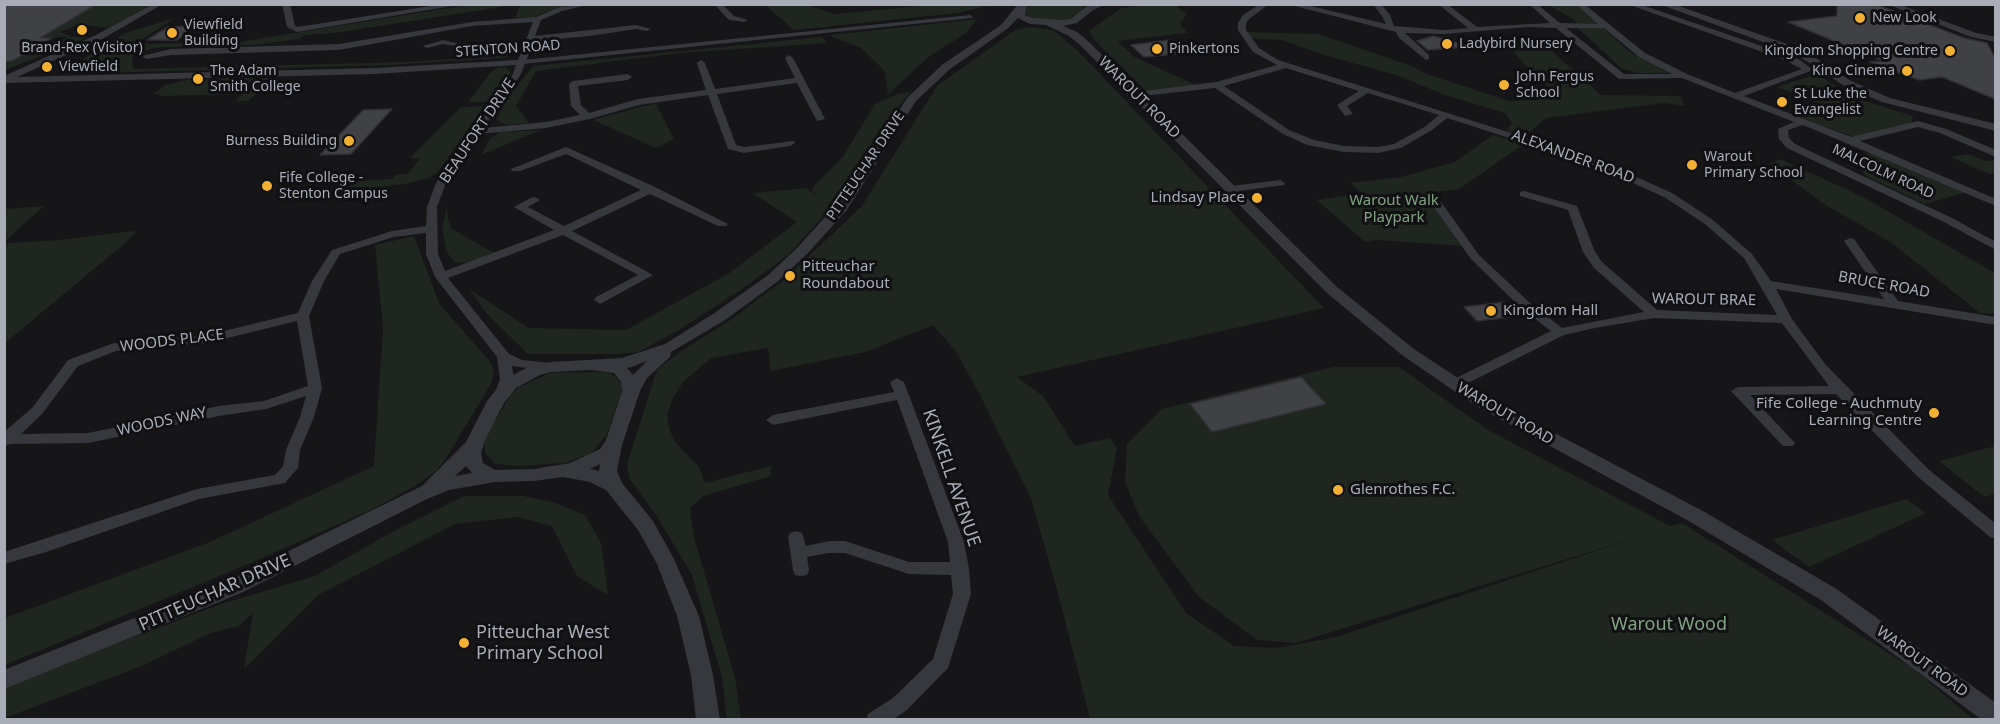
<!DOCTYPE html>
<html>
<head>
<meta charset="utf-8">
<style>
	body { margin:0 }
	#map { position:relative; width:2000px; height:724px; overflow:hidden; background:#161618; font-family:"Noto Sans",sans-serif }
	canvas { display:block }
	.frame { position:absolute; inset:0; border:6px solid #a8adb8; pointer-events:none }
</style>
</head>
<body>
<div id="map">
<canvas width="2000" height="724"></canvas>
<div class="frame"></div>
</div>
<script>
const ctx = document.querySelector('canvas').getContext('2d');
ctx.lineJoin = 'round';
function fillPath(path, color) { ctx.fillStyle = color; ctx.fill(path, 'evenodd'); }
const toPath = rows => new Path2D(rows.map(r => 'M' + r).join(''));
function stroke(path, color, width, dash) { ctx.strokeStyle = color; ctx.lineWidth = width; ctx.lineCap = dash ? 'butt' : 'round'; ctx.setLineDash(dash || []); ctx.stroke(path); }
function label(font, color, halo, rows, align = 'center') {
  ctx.font = font + ' "Noto Sans",sans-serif'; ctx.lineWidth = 6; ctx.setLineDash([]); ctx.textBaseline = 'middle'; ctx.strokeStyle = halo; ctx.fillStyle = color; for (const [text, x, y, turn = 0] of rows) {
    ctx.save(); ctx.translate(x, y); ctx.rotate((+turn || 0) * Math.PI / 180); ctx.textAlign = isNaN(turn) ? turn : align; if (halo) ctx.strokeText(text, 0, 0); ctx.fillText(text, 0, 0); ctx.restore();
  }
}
fillPath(toPath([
	[1084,4,1083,10,1071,19,1056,22,1035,19,1028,16,1025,12,1028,5],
	[96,5,150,5,115,25,106,28,81,24,62,31,60,33,67,33,64,35,71,35,69,37,88,37,5,70,5,64,40,45,55,45,67,37,40,38],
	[467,5,514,5,335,33,305,35,299,39,253,45,162,47,132,53,133,69,406,62,513,55,502,58,388,65,60,74,125,33,175,18,135,44,239,42],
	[520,5,573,4,573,5,551,10,534,17,515,18],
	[765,5,807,5,835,14,930,5,992,5,958,13,794,30],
	[1141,5,1182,5,1177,7,1187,14,1180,24,1187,33,1118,41,1134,57,1196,85,1146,91,1097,43,1089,31,1121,8],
	[1549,5,1578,5,1630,52,1669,73,1638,73,1621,68,1579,29,1576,21],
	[977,19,966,33,927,58,888,95,885,71,861,48,834,38,830,35],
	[1030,27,1053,30,1077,50,1324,308,1017,377,1043,396,1075,446,1110,438,1117,448,1108,495,1186,613,1234,646,1278,648,1336,637,1635,538,1296,643,1257,640,1199,597,1139,516,1125,482,1127,444,1162,409,1333,367,1399,367,1488,430,1670,526,1682,523,1912,668,1973,719,1090,719,1057,589,1031,499,981,397,955,350,933,325,865,352,771,371,768,348,711,358,683,382,673,398,667,416,669,429,676,443,699,467,705,483,771,466,771,476,703,496,690,508,694,537,735,678,741,719,727,719,722,677,692,575,658,518,629,478,627,464,656,373,658,369,680,352,729,321,785,279,862,206,937,86,1015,30],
	[1243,32,1318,34,1412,66,1424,73,1509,101,1560,98,1522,62,1508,45,1544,44,1601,95,1680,96,1685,106,1664,103,1546,118,1526,136,1506,130,1512,123,1505,113,1445,95,1396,75,1324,55,1282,40,1245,38],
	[822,37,827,43,680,53,536,71,516,106,529,123,505,125,496,119,510,94,533,66],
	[499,67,507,68,511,73,489,102,468,102,490,73],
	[1817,74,1853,97,1913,116,1911,125,1857,138,1792,115,1824,105,1777,87],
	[270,77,272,79,271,81,248,101,235,101,243,94,159,96,160,94,153,94,165,85,187,80],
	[912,91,895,110,858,174,828,211,788,255,742,289,676,332,638,352,618,354,528,354,486,313,469,289,529,328,626,330,728,274,797,222,752,193,806,188,817,196,812,190,814,186,842,158,875,104,897,94],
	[656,104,674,139,656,148,593,120,643,106],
	[486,106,437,173,429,178,404,184,340,192,339,189,347,189,355,181,392,179,396,175,407,174,420,159,410,158,461,107],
	[541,130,481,155,490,139,500,132],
	[1493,135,1524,144,1459,189,1427,193,1466,246,1376,240,1365,242,1317,200,1362,193,1350,183,1401,177,1455,162],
	[1871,152,1967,192,1925,204,1866,176,1853,158],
	[1969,154,1986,161,1995,160,1995,173,1989,174,1951,157],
	[1780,159,1863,197,1995,273,1995,314,1980,313,1892,243,1824,204,1770,164],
	[44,206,5,241,5,209],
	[447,206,448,220,452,229,496,254,472,262,455,263,446,251,442,228],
	[134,231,136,232,125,243,5,343,5,247,9,243,59,240],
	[414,236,439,303,491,363,494,370,491,384,445,460,436,471,415,486,373,509,253,562,5,665,5,618,210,542,374,466,383,329,375,245],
	[605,372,616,377,621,385,621,392,607,434,592,453,565,463,519,466,495,464,485,453,484,439,510,396,519,387,550,373],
	[1995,446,1995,494,1984,497,1939,461],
	[464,496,523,496,553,502,585,515,601,543,608,595,577,576,552,526,517,517,455,524,318,595,244,669,253,612,239,626,210,633,144,665,5,718,5,686,221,604,315,576,394,531],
	[1906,499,1926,513,1809,567,1772,540]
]), '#1e261f');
const building = toPath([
	[4,4,97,4,40,38,52,38,12,61,4,62,4,4],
	[1837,4,1875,4,1964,38,1987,43,1995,58,1995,99,1942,77,1919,80,1870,62,1883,61,1788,22,1837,16,1837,4],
	[197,26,177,40,147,40,168,27,197,26],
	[1433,36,1465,45,1465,47,1428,50,1417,41,1433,36],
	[1169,40,1184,53,1144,57,1131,45,1169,40],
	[392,109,351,154,320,155,363,110,392,109],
	[1505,302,1519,316,1477,321,1464,307,1505,302],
	[1301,377,1326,404,1212,432,1190,404,1301,377]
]);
fillPath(building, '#404145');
stroke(building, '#303034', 1.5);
fillPath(toPath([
	[970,15,973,17,972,18,523,64,520,62,523,60,970,15]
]), '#37383d');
fillPath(toPath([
	[153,4,163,4,102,39,17,77,375,68,518,60,533,22,472,26,339,50,171,55,146,59,142,56,171,49,339,44,472,22,536,17,560,7,591,4,562,11,541,20,535,36,636,25,651,29,647,31,636,29,590,36,534,41,520,76,483,128,546,122,580,115,571,106,569,84,573,81,628,74,632,77,628,80,578,86,581,105,589,113,638,99,706,90,697,63,701,60,705,63,715,89,795,78,785,58,789,55,793,58,825,119,817,121,797,83,717,94,736,145,744,147,794,141,795,143,790,146,744,153,728,149,708,95,639,105,590,119,546,128,478,134,446,183,437,207,438,254,445,271,554,230,514,207,531,198,535,197,540,200,528,207,564,226,641,190,566,154,520,171,512,171,511,169,566,147,655,187,728,224,726,226,718,226,650,194,572,231,653,275,600,304,594,300,596,297,638,275,563,235,448,278,509,354,522,360,551,363,558,367,551,371,512,366,514,379,508,395,501,399,494,395,500,379,497,357,435,277,426,254,426,233,394,237,340,254,324,281,309,316,322,388,314,417,300,450,298,468,285,483,199,499,46,552,4,564,4,552,197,489,275,475,283,466,286,450,300,417,306,396,266,409,219,416,88,443,10,444,4,446,4,432,32,408,68,360,114,343,207,335,298,313,312,281,332,250,392,231,426,226,427,207,436,183,451,157,512,76,516,65,375,74,4,83,4,76,96,35,153,4],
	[297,321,308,386,264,401,219,406,88,433,21,434,42,414,78,366,116,351,207,343,297,321],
	[282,4,290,4,295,26,298,27,443,4,464,4,297,32,287,27,282,4],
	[714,4,722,4,734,16,748,20,744,22,729,20,714,4],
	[1260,4,1269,4,1249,19,1246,23,1246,30,1259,48,1278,60,1601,161,1672,193,1713,220,1752,254,1771,281,1884,299,1844,241,1850,238,1854,239,1898,301,1996,317,1996,325,1776,289,1792,319,1825,364,1928,469,1996,524,1996,539,1990,537,1918,477,1836,394,1750,395,1795,443,1793,446,1783,446,1731,391,1738,387,1829,386,1782,323,1654,318,1595,328,1564,335,1460,387,1450,387,1448,384,1450,381,1551,331,1522,309,1471,259,1432,204,1437,201,1441,202,1479,255,1530,303,1562,328,1644,312,1594,268,1583,252,1568,210,1520,196,1520,192,1524,191,1577,206,1595,252,1602,262,1657,310,1777,315,1744,258,1705,224,1664,197,1593,165,1447,118,1432,130,1401,148,1378,153,1344,152,1307,145,1283,134,1215,88,1133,97,1133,93,1136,92,1216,82,1277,65,1253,52,1238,30,1238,23,1243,15,1260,4],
	[1286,68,1359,91,1337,105,1345,116,1353,114,1347,106,1368,93,1439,115,1426,126,1394,144,1378,147,1344,146,1314,140,1289,130,1224,86,1286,68],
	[1287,4,1302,4,1386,24,1382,16,1373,4,1381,4,1390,15,1394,26,1444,30,1468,28,1438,4,1447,4,1477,27,1550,23,1529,4,1537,4,1560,23,1598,24,1576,4,1584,4,1645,53,1687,74,1735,93,1802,69,1782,59,1627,4,1639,4,1788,55,1800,60,1813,70,1744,96,1851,137,1918,121,1946,129,1996,150,1996,157,1940,133,1918,127,1860,141,1996,199,1996,206,1803,125,1788,130,1789,138,1795,144,1952,218,1996,242,1996,250,1944,222,1787,148,1779,139,1778,129,1794,122,1682,78,1619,79,1556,28,1528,27,1444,34,1405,33,1429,55,1429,59,1426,60,1399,38,1396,32,1287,4],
	[1566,28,1604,28,1639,57,1672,74,1624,74,1566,28],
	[1887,4,1898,4,1976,33,1996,37,1996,42,1971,37,1887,4],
	[443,40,460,44,456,46,443,44,427,48,423,46,443,40],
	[1819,45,1822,46,1822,50,1793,53,1789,50,1793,47,1819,45],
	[1280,180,1285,183,1284,185,1231,192,1226,189,1231,186,1280,180],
	[897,378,904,382,964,542,969,569,971,594,948,668,907,710,892,720,866,720,868,714,893,698,933,659,953,594,951,575,909,574,845,553,829,553,807,557,809,570,807,575,801,576,795,575,793,570,788,537,790,533,796,531,802,533,806,546,829,541,845,541,909,562,950,562,948,542,897,400,773,425,766,420,773,415,894,392,890,382,897,378]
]), '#37383d');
fillPath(toPath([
	[1018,4,1027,4,1025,15,1032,18,1063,20,1071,19,1087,6,1106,4,1093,10,1077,23,1063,26,1077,32,1088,41,1337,287,1414,349,1488,398,1701,510,1835,588,1996,703,1996,720,1982,720,1821,600,1687,520,1476,406,1402,355,1327,293,1080,45,1069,36,1046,25,1030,24,1018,18,1007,29,950,69,916,101,846,211,807,254,777,282,725,320,671,352,670,357,647,378,640,391,622,445,617,471,622,483,653,521,674,559,699,616,713,675,720,720,696,720,691,675,677,616,657,564,638,530,606,490,590,482,563,477,534,481,495,482,449,490,427,499,241,593,4,689,4,670,227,581,422,486,466,442,487,401,504,380,528,367,551,362,622,358,665,344,713,314,767,276,797,248,836,205,908,97,942,65,1001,25,1018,4],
	[647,361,633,375,627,368,631,367,647,361],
	[591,370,614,373,621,382,622,391,606,440,600,449,570,463,534,469,495,470,483,463,481,453,485,440,504,403,516,388,540,375,551,372,591,370],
	[600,464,599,471,590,469,600,464],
	[466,466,472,473,455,476,465,467,466,466],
	[1659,4,1673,4,1790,45,1811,55,1851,81,1890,98,1996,124,1996,131,1882,102,1843,85,1803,59,1782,49,1659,4]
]), '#37383d');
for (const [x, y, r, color] of [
	[1860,18,6,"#f2b134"],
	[82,30,6,"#f2b134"],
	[172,33,6,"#f2b134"],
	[1447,44,6,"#f2b134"],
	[1157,49,6,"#f2b134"],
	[1950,51,6,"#f2b134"],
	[47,67,6,"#f2b134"],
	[1907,71,6,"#f2b134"],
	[198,79,6,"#f2b134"],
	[1504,85,6,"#f2b134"],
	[1782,102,6,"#f2b134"],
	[349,141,6,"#f2b134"],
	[1692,165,6,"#f2b134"],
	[267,186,6,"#f2b134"],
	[1257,198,6,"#f2b134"],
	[790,276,6,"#f2b134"],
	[1491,311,6,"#f2b134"],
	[1934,413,6,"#f2b134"],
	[1338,490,6,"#f2b134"],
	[464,643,6,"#f2b134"]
]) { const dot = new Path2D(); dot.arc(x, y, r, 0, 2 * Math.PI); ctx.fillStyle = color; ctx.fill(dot); stroke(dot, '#111113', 2); }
label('14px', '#a8adb8', '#111113', [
	["New Look",1872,18],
	["Viewfield",184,25],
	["Building",184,41],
	["Ladybird Nursery",1459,44],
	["Brand-Rex (Visitor)",82,48,"center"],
	["Pinkertons",1169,49],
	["Kingdom Shopping Centre",1938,51,"right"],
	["Viewfield",59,67],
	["The Adam",210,71],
	["Smith College",210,87],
	["Kino Cinema",1895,71,"right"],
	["John Fergus",1516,77],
	["School",1516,93],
	["St Luke the",1794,94],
	["Evangelist",1794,110],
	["Burness Building",337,141,"right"],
	["Warout",1704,157],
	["Primary School",1704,173],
	["Fife College -",279,178],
	["Stenton Campus",279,194]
], 'left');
label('14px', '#a8adb8', '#111113', [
	["STENTON ROAD",508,49,-4],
	["PITTEUCHAR DRIVE",866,166,-56],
	["MALCOLM ROAD",1883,172,25]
]);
label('15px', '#a8adb8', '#111113', [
	["WAROUT ROAD",1139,98,45],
	["BEAUFORT DRIVE",478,131,-56],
	["ALEXANDER ROAD",1573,157,20],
	["BRUCE ROAD",1884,285,10],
	["WAROUT BRAE",1704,300,1],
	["WOODS PLACE",172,341,-7],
	["WAROUT ROAD",1505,414,30],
	["WOODS WAY",162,422,-12],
	["WAROUT ROAD",1922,662,36]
]);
label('15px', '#a8adb8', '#111113', [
	["Lindsay Place",1245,198,"right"],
	["Pitteuchar",802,267],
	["Roundabout",802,284],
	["Kingdom Hall",1503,311],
	["Fife College - Auchmuty",1922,404,"right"],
	["Learning Centre",1922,421,"right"],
	["Glenrothes F.C.",1350,490]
], 'left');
label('15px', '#7fa381', '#111113', [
	["Warout Walk",1394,201],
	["Playpark",1394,218]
]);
label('18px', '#a8adb8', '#111113', [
	["KINKELL AVENUE",951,478,71],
	["PITTEUCHAR DRIVE",215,593,-24]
]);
label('18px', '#7fa381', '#111113', [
	["Warout Wood",1669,625]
]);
label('18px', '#a8adb8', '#111113', [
	["Pitteuchar West",476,633],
	["Primary School",476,654]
], 'left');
</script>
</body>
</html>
